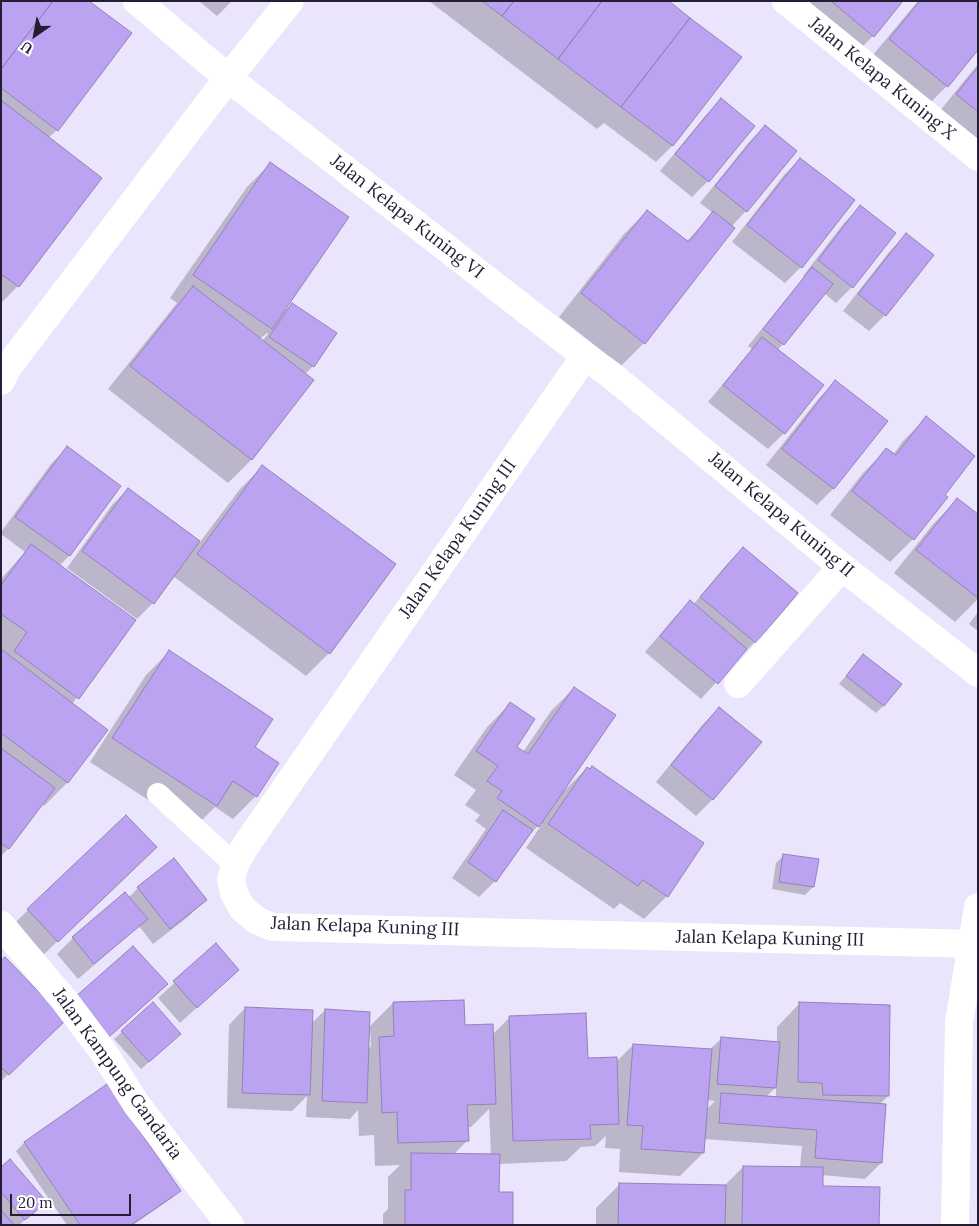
<!DOCTYPE html>
<html>
<head>
<meta charset="utf-8">
<style>
	body { margin:0 }
	#map { position:relative; width:979px; height:1226px; overflow:hidden; background:#eae4fc; font-family:Lora,serif }
	canvas { display:block }
	.frame { position:absolute; inset:0; border:2px solid #241d33; pointer-events:none }
	.north { position:absolute; left:10px; top:10px; width:50px; height:50px; -webkit-text-stroke:4px #fff; paint-order:stroke; rotate:213deg; font-size:14px; font-weight:700; line-height:20px; text-align:center; color:#241d33 }
	.north::after { content:''; display:block; margin:auto; width:18px; height:22px; background:#241d33; clip-path:polygon(50% 0,100% 100%,50% 72%,0 100%) }
	.scale { position:absolute; left:10px; top:1194px; width:121px; height:22px; box-sizing:border-box; border:2px solid #241d33; border-top:0; padding-left:6px; font-size:15px; line-height:18px; white-space:nowrap; color:#241d33; -webkit-text-stroke:4px #fff; paint-order:stroke }
</style>
</head>
<body>
<div id="map">
<canvas width="979" height="1226"></canvas>
<div class="frame"></div>
<div class="north">U</div>
<div class="scale">20 m</div>
</div>
<script>
const ctx = document.querySelector('canvas').getContext('2d');
ctx.lineJoin = 'round';
function fillPath(path, color) { ctx.fillStyle = color; ctx.fill(path, 'evenodd'); }
const toPath = rows => new Path2D(rows.map(r => 'M' + r).join(''));
function stroke(path, color, width, dash) { ctx.strokeStyle = color; ctx.lineWidth = width; ctx.lineCap = dash ? 'butt' : 'round'; ctx.setLineDash(dash || []); ctx.stroke(path); }
function label(font, color, halo, rows, align = 'center') {
  ctx.font = font + ' Lora,serif'; ctx.lineWidth = 4; ctx.setLineDash([]); ctx.textBaseline = 'middle'; ctx.strokeStyle = halo; ctx.fillStyle = color; for (const [text, x, y, turn = 0] of rows) {
    ctx.save(); ctx.translate(x, y); ctx.rotate((+turn || 0) * Math.PI / 180); ctx.textAlign = isNaN(turn) ? turn : align; if (halo) ctx.strokeText(text, 0, 0); ctx.fillText(text, 0, 0); ctx.restore();
  }
}
fillPath(toPath([
	[1,1,57,130,48,138,101,178,18,286,1,303],
	[199,1,232,1,217,16],
	[429,1,667,1,740,57,672,146,656,162,604,123,597,129],
	[804,1,901,1,873,36,850,59],
	[918,1,978,1,947,86,924,109,867,62],
	[978,64,978,154,934,118],
	[721,100,708,181,692,197,660,171,705,116],
	[765,126,795,151,746,211,731,227,644,343,621,366,559,317,624,234,647,211,686,242,713,213,700,203,749,142],
	[800,159,801,267,785,283,732,242,784,175],
	[270,164,280,314,281,315,292,304,335,334,313,366,305,374,251,460,228,483,108,389,177,303,170,298,247,187],
	[267,333,268,334,262,341,260,339],
	[860,207,852,287,836,303,824,293,778,350,784,433,768,449,708,402,752,349,748,346,804,277,803,276,844,223],
	[906,235,885,315,869,331,843,311,890,251],
	[835,382,886,421,833,489,817,505,766,465,819,398],
	[926,418,944,495,946,497,913,539,890,562,830,515,863,473,886,450,893,455,903,441],
	[67,448,119,487,69,556,59,566,135,621,72,704,107,731,67,783,44,806,42,804,8,849,1,856,1,579,25,552,1,534,1,532,51,464],
	[263,466,329,653,306,676,173,576,153,603,137,619,67,568,112,505,128,489,200,542,240,489],
	[957,500,978,516,978,599,955,622,894,573,934,523],
	[743,548,796,593,755,642,738,658,701,699,645,652,674,618,690,602,693,605,727,564],
	[978,612,978,631,969,624],
	[169,652,253,748,256,796,233,819,215,807,193,829,90,762,146,675],
	[863,656,884,705,876,713,839,684],
	[574,688,561,792,562,793,587,768,667,896,644,919,620,903,614,909,526,848,542,824,541,823,523,841,495,881,479,897,452,878,486,829,475,821,480,815,465,805,476,790,454,775,487,727,510,704,515,747,523,752,551,711],
	[719,708,760,742,712,800,696,816,656,782,703,724],
	[784,855,817,860,813,887,805,895,772,889,776,863],
	[174,860,205,900,189,916,153,944,139,926,78,979,57,954,73,938,125,894,128,898,138,888],
	[140,863,41,957,12,926,28,910],
	[216,945,238,970,180,1023,158,998],
	[1,962,59,1014,166,984,92,1052,64,1020,1,1081],
	[393,1003,492,1035,510,1017,587,1059,616,1062,633,1045,709,1050,721,1039,777,1043,777,1027,800,1003,888,1096,879,1105,881,1163,865,1179,822,1175,821,1187,878,1225,596,1225,596,1208,619,1185,724,1186,743,1167,800,1168,802,1146,704,1139,703,1153,680,1176,619,1172,620,1149,605,1148,606,1136,595,1146,581,1147,566,1161,499,1164,498,1193,511,1225,383,1225,383,1214,388,1209,388,1177,400,1165,375,1166,374,1135,359,1136,358,1110,350,1119,306,1117,307,1096,292,1111,227,1108,229,1025,245,1008,311,1024,325,1010,368,1028],
	[368,1028,370,1028,371,1046,368,1050],
	[776,1087,776,1098,766,1097],
	[707,1100,715,1101,706,1110],
	[489,1109,491,1155,454,1154,467,1141,467,1127,471,1127],
	[122,1032,172,1042,141,1069,114,1039],
	[107,1086,179,1191,172,1198,133,1225,67,1225,16,1151,24,1143],
	[1,1168,37,1210,19,1225,1,1225]
]), '#0003');
const building = toPath([
	[1,1,53,1,1,69,1,1],
	[53,1,89,1,132,33,58,131,1,88,1,69,53,1],
	[482,1,514,1,502,16,482,1],
	[514,1,602,1,558,59,502,16,514,1],
	[602,1,669,1,690,18,621,107,558,59,602,1],
	[831,1,903,1,874,37,831,1],
	[920,1,978,1,978,50,948,87,889,39,920,1],
	[690,18,742,57,673,146,621,107,690,18],
	[978,67,978,112,956,94,978,67],
	[721,98,755,126,709,182,675,154,721,98],
	[1,100,102,178,19,287,1,274,1,100],
	[765,125,797,151,747,212,715,186,765,125],
	[800,158,855,200,802,268,747,225,800,158],
	[270,162,349,217,272,329,193,275,270,162],
	[860,205,896,233,853,288,818,260,860,205],
	[647,210,689,242,713,211,735,228,645,344,581,293,647,210],
	[906,233,934,255,886,316,858,294,906,233],
	[812,267,833,284,784,345,763,329,812,267],
	[193,286,314,380,252,460,130,366,193,286],
	[292,303,337,333,314,367,269,337,292,303],
	[762,337,824,385,785,434,723,385,762,337],
	[835,380,888,421,834,489,782,449,835,380],
	[926,416,975,456,945,495,948,497,914,540,852,491,886,448,896,455,926,416],
	[67,446,121,486,70,556,15,517,67,446],
	[262,465,396,564,330,654,197,554,262,465],
	[128,488,200,541,154,604,82,551,128,488],
	[957,498,978,514,978,598,916,550,957,498],
	[31,544,136,620,79,699,14,651,27,632,1,614,1,585,31,544],
	[743,547,798,593,756,643,700,597,743,547],
	[690,600,747,649,718,684,660,636,690,600],
	[1,649,108,730,68,783,1,733,1,649],
	[169,650,273,719,255,747,279,763,257,797,233,781,217,806,112,738,169,650],
	[863,654,902,684,884,706,846,676,863,654],
	[574,687,616,715,539,827,497,798,502,791,487,781,498,766,476,751,510,702,535,719,517,747,528,754,574,687],
	[719,707,762,742,713,800,671,765,719,707],
	[1,748,55,788,9,849,1,843,1,748],
	[592,766,704,843,668,897,643,880,638,886,548,824,587,767,590,769,592,766],
	[503,810,533,830,496,882,468,862,503,810],
	[126,815,157,847,58,942,27,909,126,815],
	[783,854,819,859,814,887,779,882,783,854],
	[174,858,207,900,170,929,137,887,174,858],
	[125,892,148,919,94,964,72,937,125,892],
	[216,943,239,970,197,1008,173,981,216,943],
	[133,946,168,984,109,1037,74,998,133,946],
	[5,957,66,1020,9,1075,1,1067,1,960,5,957],
	[464,1000,465,1025,493,1024,496,1104,467,1105,469,1141,398,1143,397,1112,382,1113,379,1037,394,1036,393,1002,464,1000],
	[153,1002,181,1034,149,1062,121,1031,153,1002],
	[799,1002,890,1005,889,1096,823,1095,822,1083,798,1082,799,1002],
	[245,1007,313,1010,310,1095,242,1093,245,1007],
	[325,1009,370,1012,367,1103,322,1101,325,1009],
	[586,1013,588,1058,617,1057,619,1124,590,1125,591,1139,513,1141,509,1016,586,1013],
	[721,1037,780,1042,776,1088,717,1084,721,1037],
	[633,1044,712,1049,704,1153,641,1149,643,1126,627,1125,633,1044],
	[107,1084,181,1191,131,1225,80,1225,24,1142,107,1084],
	[721,1093,886,1104,882,1163,815,1158,817,1130,719,1123,721,1093],
	[411,1153,500,1154,499,1192,513,1192,513,1225,405,1225,405,1190,411,1190,411,1153],
	[10,1159,47,1202,25,1220,1,1192,1,1167,10,1159],
	[743,1166,823,1167,823,1186,880,1187,879,1225,742,1225,743,1166],
	[619,1183,726,1185,725,1225,618,1225,619,1183],
	[1,1210,14,1225,1,1225,1,1210]
]);
fillPath(building, '#bca3f1');
stroke(building, '#9281b8', 1);
stroke(toPath([
	[158,794,235,865]
]), '#fff', 22);
stroke(toPath([
	[137,1,228,78,585,356,611,375,842,567,978,673],
	[786,1,978,157],
	[585,356,244,848,235,865,231,879,234,893,242,908,256,920,272,927,978,944],
	[1,381,8,367,228,78,290,1],
	[738,684,842,567],
	[1,925,65,1001,102,1050,137,1105,230,1225],
	[955,1225,959,1022,978,907]
]), '#fff', 28);
label('18px', '#241d33', '#fff', [
	["Jalan Kelapa Kuning X",882,79,39],
	["Jalan Kelapa Kuning VI",407,217,38],
	["Jalan Kelapa Kuning II",781,515,40],
	["Jalan Kelapa Kuning III",458,539,-55],
	["Jalan Kelapa Kuning III",365,927,2],
	["Jalan Kelapa Kuning III",770,939,1],
	["Jalan Kampung Gandaria",117,1074,54]
]);
</script>
</body>
</html>
